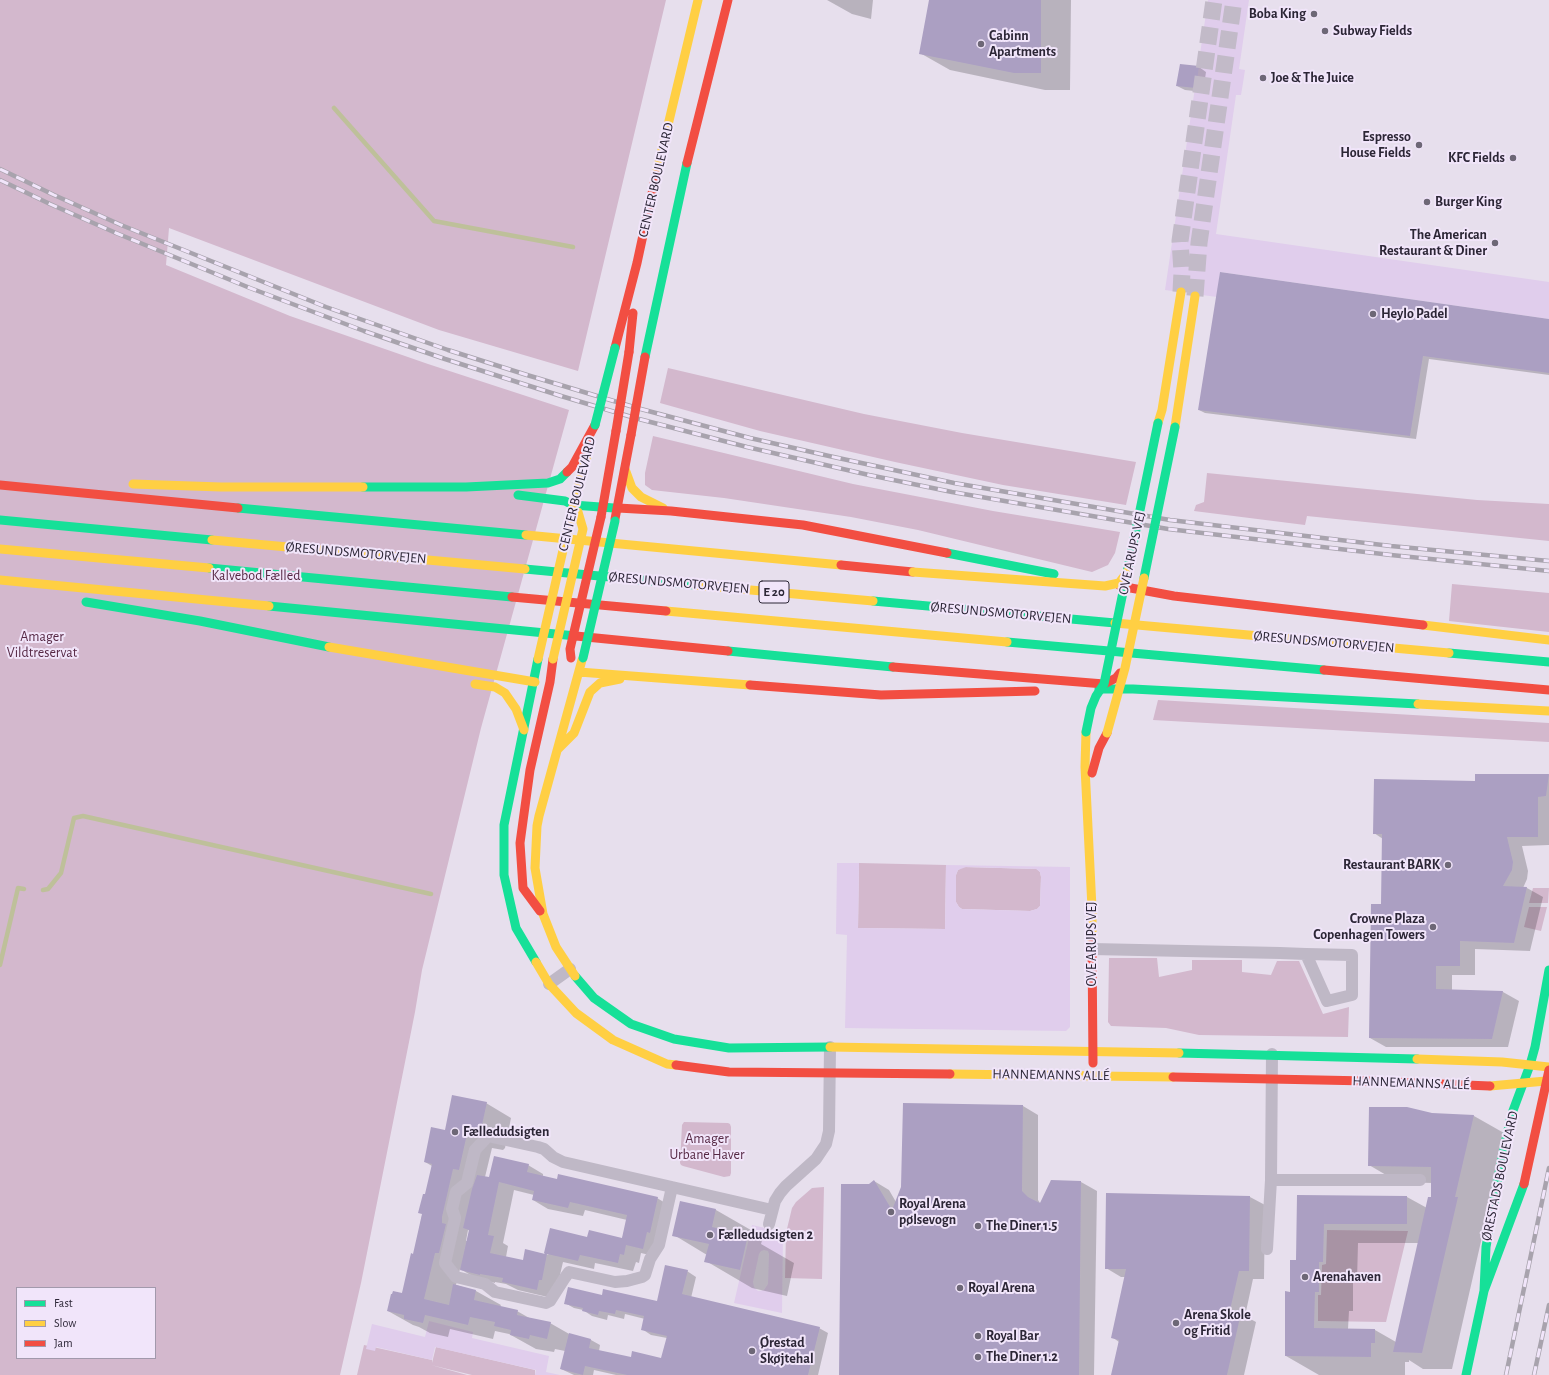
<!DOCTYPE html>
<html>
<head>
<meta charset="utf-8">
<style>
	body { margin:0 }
	#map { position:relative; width:1549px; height:1375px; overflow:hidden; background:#e7dfed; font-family:"Alegreya Sans",sans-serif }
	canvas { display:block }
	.legend { position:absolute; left:16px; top:1287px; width:140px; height:72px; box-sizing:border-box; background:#f1e5fa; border:1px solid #a299ac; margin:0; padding:5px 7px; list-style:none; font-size:12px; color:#2c2636 }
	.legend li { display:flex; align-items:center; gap:8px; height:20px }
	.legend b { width:20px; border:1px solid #a299ac }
</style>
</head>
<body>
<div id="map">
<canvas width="1549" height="1375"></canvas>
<ul class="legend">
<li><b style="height:5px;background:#16e098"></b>Fast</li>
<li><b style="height:5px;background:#ffcf43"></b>Slow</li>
<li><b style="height:5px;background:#f24e42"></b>Jam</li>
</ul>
</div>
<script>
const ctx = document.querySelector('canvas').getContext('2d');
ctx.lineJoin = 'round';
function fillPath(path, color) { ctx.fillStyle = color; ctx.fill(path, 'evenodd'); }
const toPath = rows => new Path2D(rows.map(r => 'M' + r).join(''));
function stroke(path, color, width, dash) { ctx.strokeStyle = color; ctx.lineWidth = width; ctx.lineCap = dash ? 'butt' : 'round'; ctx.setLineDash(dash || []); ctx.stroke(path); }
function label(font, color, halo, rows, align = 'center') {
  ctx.font = font + ' "Alegreya Sans",sans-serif'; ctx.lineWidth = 4; ctx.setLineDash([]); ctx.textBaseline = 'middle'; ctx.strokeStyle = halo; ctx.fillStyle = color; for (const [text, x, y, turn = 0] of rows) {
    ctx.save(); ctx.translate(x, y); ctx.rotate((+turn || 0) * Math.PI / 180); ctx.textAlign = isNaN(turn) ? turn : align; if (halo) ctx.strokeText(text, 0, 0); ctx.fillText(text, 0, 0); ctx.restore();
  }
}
fillPath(toPath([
	[0,0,666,0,578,371,439,330,169,228,166,265,290,316,428,364,569,410,481,728,422,970,415,1012,361,1283,340,1375,0,1375],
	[17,1288,155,1288,155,1358,17,1358],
	[668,368,864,414,962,433,1136,462,1126,505,1003,485,895,462,760,431,660,403],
	[653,436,853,484,993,511,1120,532,1115,553,1108,565,1092,572,918,530,851,517,724,498,652,490,645,485,645,473],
	[1207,473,1477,500,1549,504,1549,541,1307,516,1305,525,1194,511,1196,505,1204,502],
	[1452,584,1549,593,1549,632,1449,621],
	[1158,700,1549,723,1549,742,1153,720],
	[859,863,946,865,945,929,858,928],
	[963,867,1037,869,1040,872,1041,877,1040,906,1037,909,1030,911,962,909,959,907,956,902,956,875,958,870],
	[1533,888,1549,888,1548,903,1529,903],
	[1529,907,1547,907,1541,931,1524,927],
	[1109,958,1157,958,1159,977,1192,970,1192,960,1242,960,1242,972,1271,975,1277,961,1299,961,1323,1014,1349,1007,1348,1037,1199,1035,1166,1028,1111,1026,1108,1022],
	[684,1122,728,1123,730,1124,731,1127,731,1173,730,1176,724,1177,683,1166,681,1165,680,1163,682,1125],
	[824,1187,822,1279,785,1278,786,1233,792,1208,796,1202,812,1188],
	[1327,1230,1408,1231,1386,1322,1318,1321,1318,1295,1321,1295,1322,1265,1326,1264],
	[364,1345,432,1360,432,1363,436,1347,535,1370,535,1375,472,1375,431,1365,467,1375,357,1375]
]), '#d3b8cd');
fillPath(toPath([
	[1208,0,1249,0,1239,69,1245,70,1243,83,1241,95,1236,95,1216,234,1549,282,1549,319,1220,272,1217,297,1165,290],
	[837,863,859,863,858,928,945,929,946,865,1070,867,1070,1027,1066,1031,845,1028,847,935,836,934],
	[966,867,1036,869,1040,872,1041,877,1040,906,1037,909,1030,911,962,909,959,907,956,902,956,875,958,870],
	[752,1225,783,1232,782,1313,734,1303],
	[764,1250,768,1251,769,1254,768,1284,764,1290,758,1291,754,1287,753,1282,759,1254,761,1251],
	[429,1321,473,1332,472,1338,549,1356,546,1372,560,1375,535,1375,536,1370,435,1347,432,1360,376,1347,375,1351,366,1349,372,1324,425,1337]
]), '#e0cdec');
fillPath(toPath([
	[827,0,873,0,871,19,852,14],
	[930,0,1071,0,1070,90,1045,90,950,70,920,53],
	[1199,67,1206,72,1203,92,1185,90,1177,86],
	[1549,320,1549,375,1429,359,1416,439,1205,413,1199,410],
	[1476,775,1549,775,1549,845,1522,846,1528,871,1527,879,1523,888,1527,888,1543,897,1530,951,1475,949,1475,975,1452,975,1452,991,1503,992,1519,1001,1508,1047,1386,1047,1370,1038,1382,905,1383,839,1374,833,1476,782],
	[486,1103,511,1118,505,1148,503,1150,492,1148,485,1177,490,1178,528,1165,543,1174,543,1177,657,1198,672,1207,658,1257,641,1253,639,1263,636,1262,633,1271,595,1263,594,1269,563,1262,557,1288,552,1298,518,1290,506,1284,495,1282,495,1283,476,1278,460,1269,456,1285,476,1291,501,1305,500,1307,517,1311,531,1319,550,1323,571,1335,591,1340,600,1345,599,1351,632,1358,662,1359,667,1338,651,1335,642,1329,645,1319,625,1314,624,1319,608,1315,607,1320,592,1316,583,1310,574,1308,565,1303,603,1296,657,1302,687,1271,696,1277,691,1298,819,1328,828,1333,818,1375,616,1375,594,1370,593,1375,574,1375,561,1369,565,1351,555,1349,554,1352,536,1349,509,1334,495,1331,493,1339,450,1329,448,1337,430,1333,419,1327,413,1325,388,1311,402,1294,414,1255,432,1166,425,1162,445,1131],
	[514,1190,534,1195,533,1200,548,1209,583,1216,585,1210,627,1220,622,1239,588,1238,545,1253,549,1255,526,1251,524,1261,506,1257,508,1246,503,1243],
	[468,1230,470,1231,468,1241,466,1241],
	[1023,1106,1038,1115,1038,1200,1040,1203,1081,1182,1097,1191,1094,1375,840,1375,869,1185,874,1181,889,1190,896,1202],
	[1432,1114,1474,1116,1504,1133,1487,1215,1452,1369,1423,1369,1409,1360,1409,1362,1405,1362,1405,1375,1319,1375,1286,1356,1291,1293,1297,1261,1298,1196,1407,1197,1427,1208,1432,1198,1432,1183,1398,1182,1369,1165],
	[1358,1243,1419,1243,1396,1342,1375,1330,1348,1329,1349,1311,1353,1311,1353,1281,1357,1281],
	[1107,1194,1250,1197,1265,1205,1264,1279,1253,1279,1245,1316,1256,1322,1244,1375,1112,1375,1119,1342,1112,1337,1125,1277,1121,1277,1106,1268],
	[681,1202,716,1210,763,1237,761,1244,794,1263,787,1296,752,1288,706,1261,707,1255,674,1235]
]), '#0003');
stroke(toPath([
	[334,108,434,221,573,247],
	[43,890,48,889,61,873,74,818,83,816,431,894],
	[0,965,18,888,24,889]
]), '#bec09a', 4.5);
fillPath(toPath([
	[929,0,1041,0,1041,73,1014,73,919,54],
	[1180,64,1199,66,1196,88,1176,86],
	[1220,272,1549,319,1549,373,1423,356,1410,436,1198,410],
	[1475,774,1549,774,1546,796,1538,797,1538,837,1507,837,1513,862,1512,870,1503,886,1527,887,1514,943,1460,941,1460,966,1436,966,1436,989,1503,991,1492,1039,1369,1038,1371,904,1381,904,1382,834,1373,834,1374,779,1475,781],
	[452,1095,487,1102,480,1134,477,1136,467,1134,459,1170,453,1169,442,1217,442,1223,446,1224,439,1253,435,1253,424,1299,449,1305,453,1284,476,1290,474,1300,518,1310,517,1315,551,1322,547,1339,530,1335,529,1339,510,1335,511,1330,494,1326,495,1322,470,1317,468,1325,425,1315,423,1323,404,1319,404,1315,387,1311,391,1294,392,1294,393,1291,402,1293,411,1253,413,1254,422,1214,418,1213,423,1194,425,1194,432,1164,424,1162,431,1127,445,1130],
	[903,1103,1023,1105,1022,1191,1028,1197,1040,1203,1051,1180,1081,1181,1079,1375,839,1375,841,1184,869,1184,874,1180,892,1210,901,1187],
	[1369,1107,1407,1107,1432,1113,1474,1115,1455,1197,1458,1197,1422,1353,1393,1352,1428,1197,1431,1197,1431,1167,1368,1166],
	[494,1156,529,1164,527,1172,557,1179,558,1174,658,1197,650,1233,647,1232,643,1249,626,1245,624,1255,620,1254,618,1263,580,1255,578,1261,547,1254,542,1280,539,1280,537,1290,502,1282,503,1278,480,1274,480,1275,460,1270,469,1230,463,1228,472,1189,477,1175,489,1177],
	[499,1182,534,1191,532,1200,568,1208,570,1202,627,1215,622,1238,589,1230,587,1237,550,1228,544,1253,545,1254,525,1249,523,1260,490,1253,494,1236,488,1235],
	[1106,1193,1250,1196,1249,1271,1239,1271,1230,1310,1241,1313,1227,1375,1111,1375,1119,1340,1111,1338,1126,1269,1105,1269],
	[1297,1195,1407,1196,1407,1224,1324,1224,1323,1262,1319,1262,1319,1292,1315,1292,1314,1328,1375,1329,1375,1343,1371,1343,1371,1357,1285,1356,1285,1291,1290,1292,1290,1260,1296,1260],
	[680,1201,716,1209,712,1227,748,1235,740,1270,704,1262,709,1244,672,1236],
	[665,1265,688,1270,682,1294,820,1327,808,1375,627,1375,585,1366,583,1375,560,1369,569,1333,591,1339,589,1348,631,1357,632,1351,661,1358,667,1336,641,1330,644,1316,616,1310,615,1314,599,1311,598,1315,582,1311,583,1308,564,1304,568,1287,602,1295,603,1289,657,1301]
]), '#ab9fc2');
stroke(toPath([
	[1181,292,1182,272,1180,241,1214,0],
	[1195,296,1199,243,1234,0]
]), '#c2bac8', 17, [17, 8]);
stroke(toPath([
	[1092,949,1280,953,1306,954,1352,955,1352,995,1327,1001,1306,954],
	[549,984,570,969],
	[1271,1180,1420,1180],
	[672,1187,659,1245,650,1259,645,1275,642,1277,627,1281,615,1282,569,1272,564,1279,550,1301,546,1303,495,1292,485,1284,456,1277,445,1263,455,1218,452,1209,456,1192,467,1183,475,1150,488,1136,538,1147,544,1149,553,1157,563,1162,772,1210],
	[769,1224,775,1201,780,1193,786,1186,816,1159,826,1144,829,1131,830,1047],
	[1267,1249,1271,1180,1272,1054]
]), '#bfb8c6', 12);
stroke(toPath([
	[645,357,687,163],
	[363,487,466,487,548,483,560,479,567,472],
	[518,495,565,501,573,505],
	[573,505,614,508],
	[238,508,526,535],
	[0,520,212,540],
	[947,553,1054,574],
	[209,568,512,597],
	[525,569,695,585],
	[873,601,1115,623],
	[86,602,200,621,329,647],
	[269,606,576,636],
	[1007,642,1324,670],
	[728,651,893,667],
	[1449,653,1549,662],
	[1099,689,1133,689,1418,704],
	[536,962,516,928,504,875,504,825,538,659],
	[575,976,594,998,631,1024,674,1039,729,1048,830,1047],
	[1179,1053,1417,1059],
	[1484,1291,1486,1247,1499,1173,1511,1116,1530,1065,1535,1047,1549,970],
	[1466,1375,1484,1291,1524,1184]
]), '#16e098', 9);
stroke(toPath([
	[656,175,698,0],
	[1158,423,1162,410,1181,292],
	[1175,427,1195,296],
	[625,469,632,488,641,497,663,508],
	[133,484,221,487,363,487],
	[572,511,589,447],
	[526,535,841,565],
	[212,540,525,569],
	[0,549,209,568],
	[0,580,269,606],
	[695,585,873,601],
	[666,611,1007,642],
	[1115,623,1449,653],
	[1423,625,1549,640],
	[329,647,535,682],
	[579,672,750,685],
	[475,684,495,687,505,693,516,709,524,730],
	[1418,704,1549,711],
	[1086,732,1085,767,1092,908,1092,944],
	[558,749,574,733,590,692,600,683,620,679],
	[536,962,549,984,576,1013,613,1040,667,1064,676,1065],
	[575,976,556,947,543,914,535,868,537,826,539,816,582,660],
	[830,1047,1179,1053],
	[1417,1059,1502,1062,1549,1067],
	[950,1074,1173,1077],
	[1490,1086,1546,1081]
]), '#ffcf43', 9);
stroke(toPath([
	[687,163,728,0],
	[615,348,637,263,656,175],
	[629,352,633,313],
	[567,472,572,467,595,425],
	[0,485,238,508],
	[618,508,671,511,803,525,947,553],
	[601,517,616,431],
	[615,519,631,435],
	[841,565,913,572],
	[1120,586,1174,596,1423,625],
	[512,597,666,611],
	[576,636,728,651],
	[893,667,1104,684,1116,678,1120,673],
	[1324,670,1549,690],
	[750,685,881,695,1035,691],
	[1092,773,1099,748,1107,733],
	[540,911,523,888,520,843,530,770,550,682,553,659],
	[1092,944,1093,1063],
	[676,1065,729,1072,950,1074],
	[1173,1077,1368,1081,1490,1086],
	[1524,1184,1549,1070]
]), '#f24e42', 9);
const rail = toPath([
	[0,169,54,195,121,225,326,307,448,350,527,375,637,408,750,438,829,456,954,483,1170,520,1391,546,1549,561],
	[0,180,50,204,116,233,250,288,364,331,445,359,561,396,635,418,747,447,869,475,952,492,1168,529,1391,555,1549,571],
	[1506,1375,1549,1168],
	[1534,1375,1549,1305]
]);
stroke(rail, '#a8a3ad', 4.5);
stroke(rail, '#f1e5fa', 3, [9]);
stroke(toPath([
	[595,425,615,348],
	[1144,578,1175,427],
	[583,658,615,521],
	[1086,732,1091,708,1096,696,1104,684,1158,423]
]), '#16e098', 9);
stroke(toPath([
	[913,572,1105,586,1119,583,1128,571],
	[538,659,572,511],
	[553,659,583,529,578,512],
	[1107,733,1125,668,1144,578]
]), '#ffcf43', 9);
stroke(toPath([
	[616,431,629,352],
	[631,435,645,357],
	[571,658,570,649,601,517]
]), '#f24e42', 9);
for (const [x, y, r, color] of [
	[1314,14,4,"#6d6776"],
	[1325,31,4,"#6d6776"],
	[981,44,4,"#6d6776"],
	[1263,78,4,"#6d6776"],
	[1419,145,4,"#6d6776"],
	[1513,158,4,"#6d6776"],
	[1427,202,4,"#6d6776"],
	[1495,243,4,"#6d6776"],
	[1373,314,4,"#6d6776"],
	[1448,865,4,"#6d6776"],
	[1433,927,4,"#6d6776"],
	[455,1132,4,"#6d6776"],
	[891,1212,4,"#6d6776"],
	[978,1226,4,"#6d6776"],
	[710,1235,4,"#6d6776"],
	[1305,1277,4,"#6d6776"],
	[960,1288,4,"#6d6776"],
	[1176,1323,4,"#6d6776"],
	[978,1336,4,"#6d6776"],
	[752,1351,4,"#6d6776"],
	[978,1357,4,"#6d6776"]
]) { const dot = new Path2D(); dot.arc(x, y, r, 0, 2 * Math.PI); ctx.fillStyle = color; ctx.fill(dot); stroke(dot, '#f1e5fa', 1.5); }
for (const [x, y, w] of [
	[774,592,30]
]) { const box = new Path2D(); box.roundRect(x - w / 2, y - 11, w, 22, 3); ctx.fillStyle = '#f1e5fa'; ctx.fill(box); stroke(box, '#2c2636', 1); }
label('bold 13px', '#2c2636', null, [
	["E 20",774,592]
]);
label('bold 14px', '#2c2636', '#f1e5fa', [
	["Boba King",1306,14,"right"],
	["Subway Fields",1333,31],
	["Cabinn",989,36],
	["Apartments",989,52],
	["Joe & The Juice",1271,78],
	["Espresso",1411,137,"right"],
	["House Fields",1411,153,"right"],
	["KFC Fields",1505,158,"right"],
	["Burger King",1435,202],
	["The American",1487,235,"right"],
	["Restaurant & Diner",1487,251,"right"],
	["Heylo Padel",1381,314],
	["Restaurant BARK",1440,865,"right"],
	["Crowne Plaza",1425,919,"right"],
	["Copenhagen Towers",1425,935,"right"],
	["Fælledudsigten",463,1132],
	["Royal Arena",899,1204],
	["pølsevogn",899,1220],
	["The Diner 1.5",986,1226],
	["Fælledudsigten 2",718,1235],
	["Arenahaven",1313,1277],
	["Royal Arena",968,1288],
	["Arena Skole",1184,1315],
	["og Fritid",1184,1331],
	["Royal Bar",986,1336],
	["Ørestad",760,1343],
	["Skøjtehal",760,1359],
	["The Diner 1.2",986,1357]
], 'left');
label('14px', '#2c2636', '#f1e5fa', [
	["CENTER BOULEVARD",656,180,-77],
	["CENTER BOULEVARD",577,494,-76],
	["ØRESUNDSMOTORVEJEN",356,553,5],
	["OVE ARUPS VEJ",1132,553,-78],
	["ØRESUNDSMOTORVEJEN",679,583,5],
	["ØRESUNDSMOTORVEJEN",1001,613,5],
	["ØRESUNDSMOTORVEJEN",1324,642,5],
	["OVE ARUPS VEJ",1092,944,-90],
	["HANNEMANNS ALLÉ",1051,1075,1],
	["HANNEMANNS ALLÉ",1411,1083,2],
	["ØRESTADS BOULEVARD",1500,1176,-78]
]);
label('14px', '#562844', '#f1e5fa', [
	["Kalvebod Fælled",256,576],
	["Amager",42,637],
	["Vildtreservat",42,653],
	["Amager",707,1139],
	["Urbane Haver",707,1155]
]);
</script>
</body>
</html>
